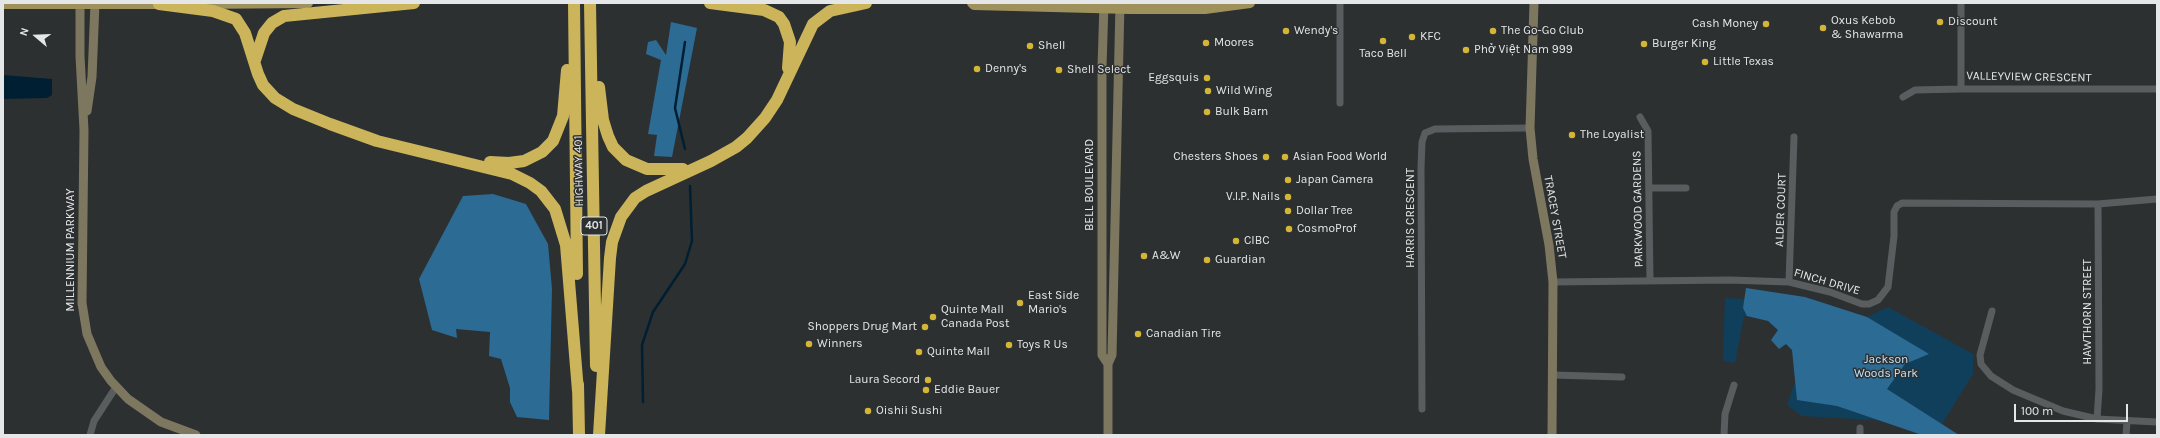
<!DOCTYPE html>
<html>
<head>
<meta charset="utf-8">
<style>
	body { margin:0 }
	#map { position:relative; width:2160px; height:438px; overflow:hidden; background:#2d3031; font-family:Karla,sans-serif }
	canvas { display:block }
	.frame { position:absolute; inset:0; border:4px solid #e4e6e7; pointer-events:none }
	.north { position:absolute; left:16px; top:16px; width:40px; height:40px; -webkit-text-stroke:3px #2d3031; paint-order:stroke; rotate:289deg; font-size:11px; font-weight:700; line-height:16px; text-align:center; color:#e4e6e7 }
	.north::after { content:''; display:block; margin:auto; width:14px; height:18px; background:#e4e6e7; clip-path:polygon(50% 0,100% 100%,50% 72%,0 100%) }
	.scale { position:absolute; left:2014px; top:404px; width:114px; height:18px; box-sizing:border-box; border:2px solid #e4e6e7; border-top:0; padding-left:5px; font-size:12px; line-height:14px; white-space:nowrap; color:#e4e6e7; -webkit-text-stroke:3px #2d3031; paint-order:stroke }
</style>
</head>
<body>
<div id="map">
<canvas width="2160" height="438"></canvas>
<div class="frame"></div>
<div class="north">N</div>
<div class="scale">100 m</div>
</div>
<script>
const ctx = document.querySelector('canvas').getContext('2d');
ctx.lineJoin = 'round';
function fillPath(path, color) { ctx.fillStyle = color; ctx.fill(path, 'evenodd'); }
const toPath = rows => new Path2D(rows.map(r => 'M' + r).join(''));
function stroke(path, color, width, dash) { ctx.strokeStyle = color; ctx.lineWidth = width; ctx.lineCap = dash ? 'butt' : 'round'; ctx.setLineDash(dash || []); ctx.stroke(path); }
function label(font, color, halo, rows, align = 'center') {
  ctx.font = font + ' Karla,sans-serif'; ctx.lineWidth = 3; ctx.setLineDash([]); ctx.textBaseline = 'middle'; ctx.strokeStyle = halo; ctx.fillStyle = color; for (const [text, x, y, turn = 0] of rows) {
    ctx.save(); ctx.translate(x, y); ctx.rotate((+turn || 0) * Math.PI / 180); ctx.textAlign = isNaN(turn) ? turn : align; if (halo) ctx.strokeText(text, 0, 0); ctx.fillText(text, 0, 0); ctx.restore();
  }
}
fillPath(toPath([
	[1725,298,1789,301,1867,317,1888,307,1973,354,1973,374,1942,424,1802,416,1787,405,1803,359,1771,321,1744,316,1735,363,1723,361]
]), '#103f5c');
fillPath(toPath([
	[671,22,697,28,672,157,654,156,657,135,648,134,661,60,646,54,648,42,656,40,666,55],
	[493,194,526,204,548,244,552,289,549,420,517,417,510,402,510,388,501,359,489,356,490,332,456,329,457,338,432,330,419,279,463,196],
	[1746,288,1805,297,1867,317,1929,354,1905,364,1887,389,1959,435,1922,435,1837,406,1797,400,1792,350,1786,344,1779,349,1771,340,1778,330,1768,321,1747,316,1743,308]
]), '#2c6b94');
fillPath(toPath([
	[3,75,52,79,52,95,47,98,3,99]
]), '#001f33');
stroke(toPath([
	[685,42,675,108,685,149],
	[643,402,642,345,653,312,685,264,692,241,690,186]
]), '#001f33', 2.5);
stroke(toPath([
	[1961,3,1961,89,2157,89],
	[1903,97,1915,90,1961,89],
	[1340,103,1340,3],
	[1640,117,1648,131,1650,280],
	[1649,188,1686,188],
	[1553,282,1730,280,1789,282,1830,292,1862,304,1869,304,1878,300,1888,287,1894,236,1894,212,1897,206,1902,203,2098,204,2157,199],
	[1789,282,1794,137],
	[1992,311,1980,355,1981,364,1991,376,2013,390,2063,411,2097,419,2157,422],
	[1553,375,1622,377],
	[1422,409,1421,168,1422,142,1425,133,1435,129,1530,128],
	[2097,419,2099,389,2098,204],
	[90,435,94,421,116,387],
	[1724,435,1725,414,1734,385],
	[1860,435,1860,428],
	[2126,435,2127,422]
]), '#5a5d5f', 7);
stroke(toPath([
	[80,3,80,56,84,130,82,303,87,334,101,367,111,381,128,399,161,422,196,435],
	[1104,3,1102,67,1102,355,1108,364],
	[1534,3,1530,128,1533,159,1549,245,1553,282,1552,435],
	[87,111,92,77,95,3],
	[1108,435,1108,364,1112,355,1120,3]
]), '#7c775e', 9);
stroke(toPath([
	[972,3,974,5,1130,9,1205,9,1250,3],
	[3,4,167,4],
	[193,4,308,3]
]), '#9e915c', 10);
stroke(toPath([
	[574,3,577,274],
	[590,3,596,366],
	[710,3,764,10,779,17,784,24,790,42,788,68],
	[159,4,213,11,236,19,245,33,258,74,263,85,275,98,293,109,330,124,377,141,512,174,530,183,541,191,555,209,566,245,578,391],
	[255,60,264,33,272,23,284,16,414,3],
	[599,87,603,120,608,136,613,147,626,160,647,169,683,169],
	[490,162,509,163,524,161,542,152,553,141,563,116,567,70],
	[578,384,579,435],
	[599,435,610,258,612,242,621,217,635,198,646,191,711,161,736,147,747,138,765,118,777,100,813,24,830,11,866,3]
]), '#cbb45a', 12);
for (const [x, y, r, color] of [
	[1940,22,4,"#d3b635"],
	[1766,24,4,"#d3b635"],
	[1823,28,4,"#d3b635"],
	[1286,31,4,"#d3b635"],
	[1493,31,4,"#d3b635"],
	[1412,37,4,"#d3b635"],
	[1383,41,4,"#d3b635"],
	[1206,43,4,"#d3b635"],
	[1644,44,4,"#d3b635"],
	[1030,46,4,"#d3b635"],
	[1466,50,4,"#d3b635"],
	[1705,62,4,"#d3b635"],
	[977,69,4,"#d3b635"],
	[1059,70,4,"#d3b635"],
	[1207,78,4,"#d3b635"],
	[1208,91,4,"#d3b635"],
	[1207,112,4,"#d3b635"],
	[1572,135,4,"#d3b635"],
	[1266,157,4,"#d3b635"],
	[1285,157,4,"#d3b635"],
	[1288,180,4,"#d3b635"],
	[1288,197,4,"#d3b635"],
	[1288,211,4,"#d3b635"],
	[1289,229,4,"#d3b635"],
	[1236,241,4,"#d3b635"],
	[1144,256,4,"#d3b635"],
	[1207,260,4,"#d3b635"],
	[1020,303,4,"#d3b635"],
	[933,317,4,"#d3b635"],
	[925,327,4,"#d3b635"],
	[1138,334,4,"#d3b635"],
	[809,344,4,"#d3b635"],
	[1009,345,4,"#d3b635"],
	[919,352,4,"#d3b635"],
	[928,380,4,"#d3b635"],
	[926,390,4,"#d3b635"],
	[868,411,4,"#d3b635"]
]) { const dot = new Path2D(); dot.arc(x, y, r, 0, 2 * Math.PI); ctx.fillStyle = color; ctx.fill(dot); stroke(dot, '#2d3031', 1.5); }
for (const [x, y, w] of [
	[594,226,26]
]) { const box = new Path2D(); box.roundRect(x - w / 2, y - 9, w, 18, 3); ctx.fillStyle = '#2d3031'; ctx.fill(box); stroke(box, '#e4e6e7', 1); }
label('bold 11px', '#e4e6e7', null, [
	["401",594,226]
]);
label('12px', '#e4e6e7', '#2d3031', [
	["Oxus Kebob",1831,21],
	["& Shawarma",1831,35],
	["Discount",1948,22],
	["Cash Money",1758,24,"right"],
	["Wendy's",1294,31],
	["The Go-Go Club",1501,31],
	["KFC",1420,37],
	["Moores",1214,43],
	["Burger King",1652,44],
	["Shell",1038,46],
	["Phở Việt Nam 999",1474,50],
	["Taco Bell",1383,54,"center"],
	["Little Texas",1713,62],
	["Denny's",985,69],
	["Shell Select",1067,70],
	["Eggsquis",1199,78,"right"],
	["Wild Wing",1216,91],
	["Bulk Barn",1215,112],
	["The Loyalist",1580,135],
	["Chesters Shoes",1258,157,"right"],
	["Asian Food World",1293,157],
	["Japan Camera",1296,180],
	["V.I.P. Nails",1280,197,"right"],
	["Dollar Tree",1296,211],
	["CosmoProf",1297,229],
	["CIBC",1244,241],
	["A&W",1152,256],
	["Guardian",1215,260],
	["East Side",1028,296],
	["Mario's",1028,310],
	["Quinte Mall",941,310],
	["Canada Post",941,324],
	["Shoppers Drug Mart",917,327,"right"],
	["Canadian Tire",1146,334],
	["Winners",817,344],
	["Toys R Us",1017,345],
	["Quinte Mall",927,352],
	["Laura Secord",920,380,"right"],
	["Eddie Bauer",934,390],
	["Oishii Sushi",876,411]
], 'left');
label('12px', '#e4e6e7', '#2d3031', [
	["VALLEYVIEW CRESCENT",2029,77,1],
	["HIGHWAY 401",579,171,-91],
	["BELL BOULEVARD",1090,185,-90],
	["PARKWOOD GARDENS",1638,209,-91],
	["ALDER COURT",1781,210,-88],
	["TRACEY STREET",1555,217,80],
	["HARRIS CRESCENT",1411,218,-90],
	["MILLENNIUM PARKWAY",71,250,-90],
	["FINCH DRIVE",1827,282,16],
	["HAWTHORN STREET",2088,312,-90]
]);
label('12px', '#c1e2fa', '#2d3031', [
	["Jackson",1886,360],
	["Woods Park",1886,374]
]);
</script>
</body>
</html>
